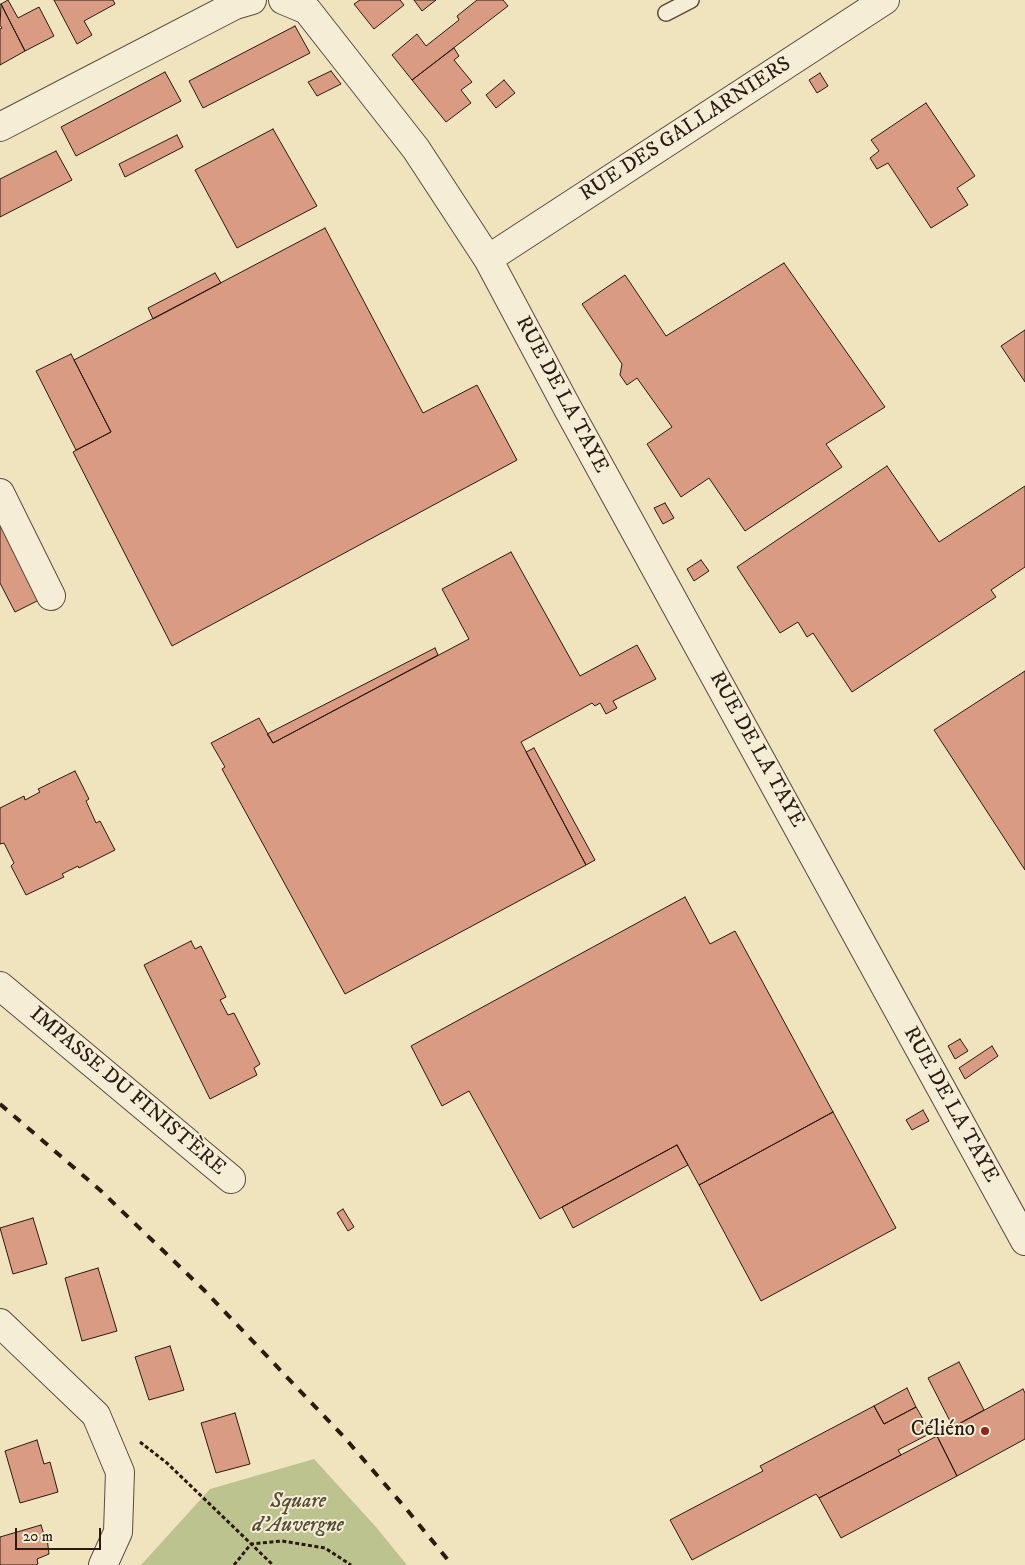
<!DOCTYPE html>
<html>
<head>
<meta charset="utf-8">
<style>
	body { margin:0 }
	#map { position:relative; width:1025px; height:1565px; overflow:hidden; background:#efe4be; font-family:"IM FELL DW Pica",serif }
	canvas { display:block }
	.scale { position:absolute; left:15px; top:1528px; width:86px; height:22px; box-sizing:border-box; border:2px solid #2a1a10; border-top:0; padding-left:6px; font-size:15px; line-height:18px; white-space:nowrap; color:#2a1a10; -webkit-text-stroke:4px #f5edd5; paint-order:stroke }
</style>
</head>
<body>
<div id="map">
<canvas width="1025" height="1565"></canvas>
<div class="scale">20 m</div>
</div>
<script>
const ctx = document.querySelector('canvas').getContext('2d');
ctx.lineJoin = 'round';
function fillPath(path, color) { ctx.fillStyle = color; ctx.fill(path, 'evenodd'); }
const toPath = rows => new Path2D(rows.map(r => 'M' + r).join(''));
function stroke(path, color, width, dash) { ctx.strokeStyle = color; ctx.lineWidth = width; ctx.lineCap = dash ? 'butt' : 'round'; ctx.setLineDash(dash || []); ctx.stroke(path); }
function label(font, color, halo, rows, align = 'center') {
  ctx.font = font + ' "IM FELL DW Pica",serif'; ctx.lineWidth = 4; ctx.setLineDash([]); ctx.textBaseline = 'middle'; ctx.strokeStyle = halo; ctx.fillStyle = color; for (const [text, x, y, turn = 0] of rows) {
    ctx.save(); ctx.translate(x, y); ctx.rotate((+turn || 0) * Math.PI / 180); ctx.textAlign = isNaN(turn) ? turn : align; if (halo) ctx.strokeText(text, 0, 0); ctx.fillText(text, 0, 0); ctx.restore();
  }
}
fillPath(toPath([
	[314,1459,376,1527,407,1565,141,1565,210,1489]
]), '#bdc38f');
const building = toPath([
	[8,0,18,18,39,7,54,36,25,51,1,4,8,0],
	[54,0,113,0,115,4,84,21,92,35,77,44,54,0],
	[360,0,400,0,404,5,374,29,354,4,360,0],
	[414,0,436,0,422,11,414,0],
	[477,0,503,0,508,6,412,80,392,55,417,34,426,46,459,20,457,16,477,0],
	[1,4,25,51,0,65,0,29,2,28,0,25,1,4],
	[295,26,310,53,203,108,189,81,295,26],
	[454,48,459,56,454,60,472,82,461,90,471,103,446,122,412,80,454,48],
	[331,71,341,84,317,96,308,82,331,71],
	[165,72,181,101,76,156,61,127,165,72],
	[820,73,828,86,817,93,809,80,820,73],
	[504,80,515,93,496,108,486,95,504,80],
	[926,103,975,176,957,188,968,205,931,228,888,163,877,169,870,158,879,151,871,140,926,103],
	[273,129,317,206,237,248,195,170,273,129],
	[177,135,183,147,125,177,119,164,177,135],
	[56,151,72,180,0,217,0,179,56,151],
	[325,228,423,413,477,385,517,460,172,646,73,452,111,432,74,360,325,228],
	[784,263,885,407,826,444,842,467,745,531,709,478,681,497,647,444,672,427,637,378,627,385,620,375,622,364,582,304,625,275,666,336,784,263],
	[215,273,221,283,153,319,148,308,215,273],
	[1025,330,1025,382,1001,346,1025,330],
	[71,354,111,432,76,450,36,371,71,354],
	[887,466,939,542,1025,486,1025,567,991,590,996,597,852,692,813,633,807,637,798,622,780,633,737,567,887,466],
	[665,503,674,518,663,524,654,508,665,503],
	[0,517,43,598,15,612,0,583,0,517],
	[511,552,580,676,637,645,656,679,613,701,617,708,606,714,600,703,595,706,592,703,521,742,586,865,345,994,222,769,225,767,211,743,259,718,273,743,469,639,442,589,511,552],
	[701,560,709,571,694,581,687,569,701,560],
	[435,648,438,655,273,743,267,734,435,648],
	[1025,671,1025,870,934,730,1025,671],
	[534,748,595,860,586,865,526,752,534,748],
	[75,771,89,799,86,801,96,823,100,821,115,850,79,868,78,866,62,874,64,877,26,895,11,866,14,863,4,843,0,844,0,808,24,796,25,800,40,792,38,789,75,771],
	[685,897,710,944,735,931,833,1112,699,1185,677,1145,540,1219,469,1091,442,1106,411,1046,685,897],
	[191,941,195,949,201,946,226,997,220,1000,228,1015,234,1013,260,1064,254,1068,257,1075,210,1099,144,965,191,941],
	[960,1039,968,1051,955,1059,948,1046,960,1039],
	[992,1046,998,1056,965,1079,959,1068,992,1046],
	[923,1110,929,1121,912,1130,906,1120,923,1110],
	[833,1112,896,1228,761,1301,699,1185,833,1112],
	[677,1145,688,1165,573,1228,562,1207,677,1145],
	[343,1209,354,1227,348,1231,337,1213,343,1209],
	[33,1218,47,1264,13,1274,0,1228,33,1218],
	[98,1268,117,1331,82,1341,65,1278,98,1268],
	[170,1346,184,1390,149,1400,135,1357,170,1346],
	[959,1362,984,1410,953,1427,928,1378,959,1362],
	[907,1388,916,1407,884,1424,874,1406,907,1388],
	[1023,1389,1025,1393,1025,1439,957,1476,937,1436,1023,1389],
	[874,1406,884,1424,916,1407,931,1433,898,1450,901,1455,819,1498,816,1494,692,1560,670,1520,763,1471,760,1466,874,1406],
	[235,1413,250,1464,216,1473,201,1423,235,1413],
	[937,1436,957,1476,841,1538,819,1498,937,1436],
	[37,1440,44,1464,50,1462,58,1492,20,1503,5,1451,37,1440],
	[41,1525,45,1538,47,1538,49,1554,37,1559,38,1564,36,1565,0,1565,0,1537,41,1525]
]);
fillPath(building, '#da9b83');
stroke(building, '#2a1a10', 1);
const lane = toPath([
	[666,13,691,0]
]);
const street = toPath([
	[283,0,307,10,416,149,488,259,568,409,1025,1241],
	[0,127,235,5,252,0],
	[488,259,885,0],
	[0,493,51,596],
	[0,986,231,1179],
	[0,1323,96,1415,120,1472,118,1532,103,1565]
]);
stroke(lane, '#5b4c3c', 18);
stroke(street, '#5b4c3c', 30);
stroke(toPath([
	[140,1442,167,1463,273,1565],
	[234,1565,251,1544,282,1541,325,1548,351,1565]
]), '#2a1a10', 3, [4, 2.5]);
stroke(lane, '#f5edd5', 15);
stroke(street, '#f5edd5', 28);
stroke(toPath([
	[0,1104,100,1190,204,1290,344,1437,408,1511,452,1565]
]), '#2a1a10', 4, [9, 9]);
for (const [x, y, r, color] of [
	[985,1431,5,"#8f2418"]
]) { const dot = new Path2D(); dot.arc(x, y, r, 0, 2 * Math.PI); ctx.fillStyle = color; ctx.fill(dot); stroke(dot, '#f5edd5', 2); }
label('21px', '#2a1a10', '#f5edd5', [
	["RUE DES GALLARNIERS",686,130,-33],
	["RUE DE LA TAYE",561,395,62],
	["RUE DE LA TAYE",756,750,61],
	["IMPASSE DU FINISTÈRE",127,1092,40],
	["RUE DE LA TAYE",950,1105,61]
]);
label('21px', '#2a1a10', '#f5edd5', [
	["Céliéno",975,1431]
], 'right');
label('italic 21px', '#564d36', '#f5edd5', [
	["Square",298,1503],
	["d'Auvergne",298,1527]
]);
</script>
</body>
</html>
